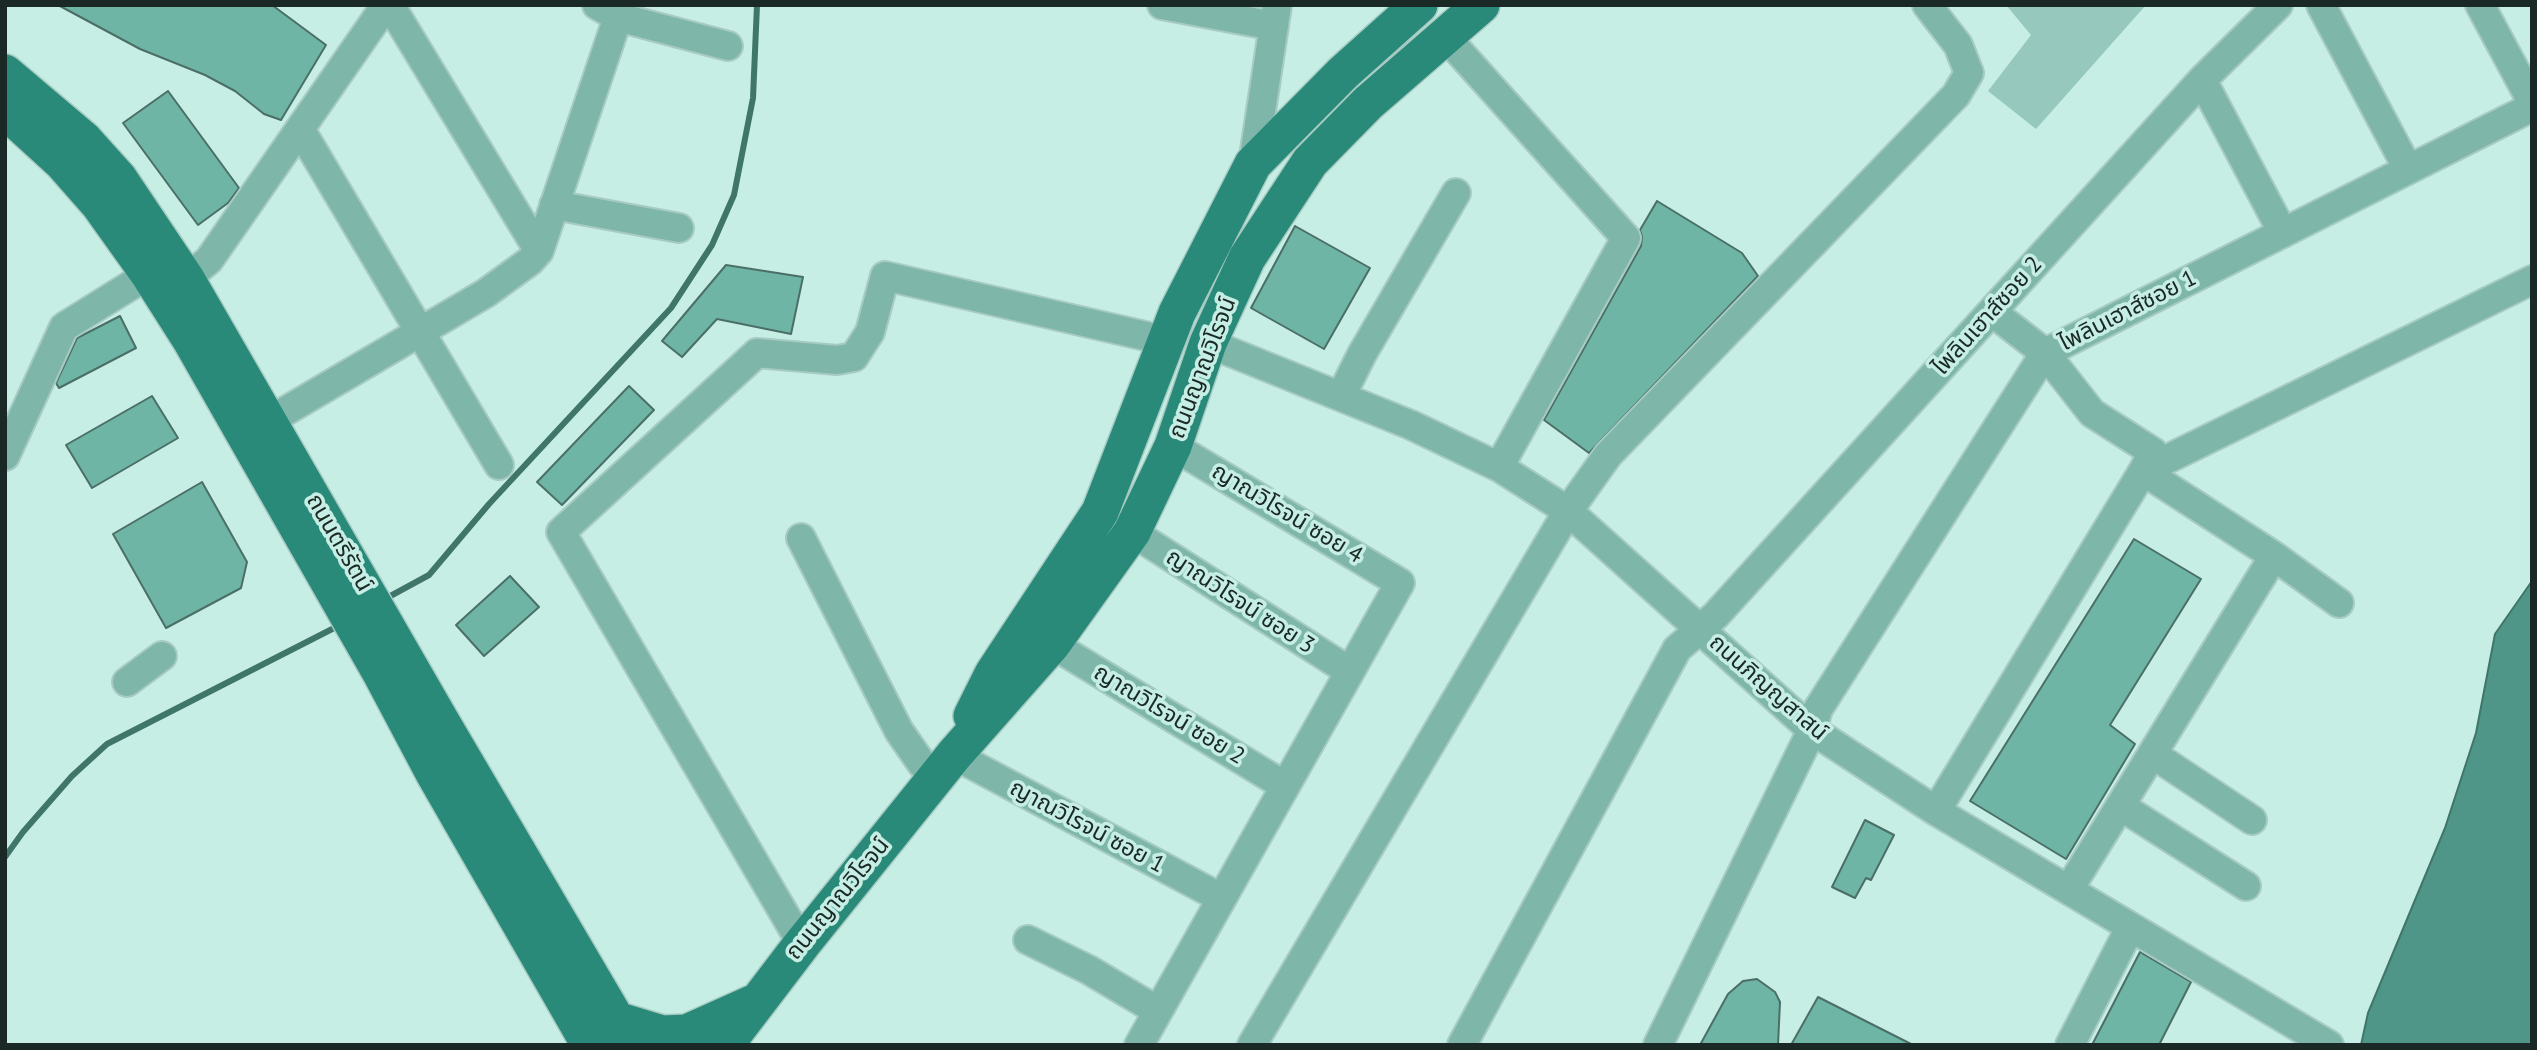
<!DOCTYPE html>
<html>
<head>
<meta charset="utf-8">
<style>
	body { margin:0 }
	#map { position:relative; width:2537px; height:1050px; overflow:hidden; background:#c6eee4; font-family:"PT Sans",sans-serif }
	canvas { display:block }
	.frame { position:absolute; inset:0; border:7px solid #1a2925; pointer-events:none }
</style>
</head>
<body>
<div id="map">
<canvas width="2537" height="1050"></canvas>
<div class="frame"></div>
</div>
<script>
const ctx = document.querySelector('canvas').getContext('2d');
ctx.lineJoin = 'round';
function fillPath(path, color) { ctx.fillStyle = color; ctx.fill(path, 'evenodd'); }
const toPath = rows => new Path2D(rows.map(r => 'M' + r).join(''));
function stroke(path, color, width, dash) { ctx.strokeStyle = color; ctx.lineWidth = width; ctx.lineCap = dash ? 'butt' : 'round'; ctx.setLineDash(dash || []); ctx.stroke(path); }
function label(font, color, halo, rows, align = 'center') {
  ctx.font = font + ' "PT Sans","Noto Sans Thai",sans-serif'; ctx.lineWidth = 7; ctx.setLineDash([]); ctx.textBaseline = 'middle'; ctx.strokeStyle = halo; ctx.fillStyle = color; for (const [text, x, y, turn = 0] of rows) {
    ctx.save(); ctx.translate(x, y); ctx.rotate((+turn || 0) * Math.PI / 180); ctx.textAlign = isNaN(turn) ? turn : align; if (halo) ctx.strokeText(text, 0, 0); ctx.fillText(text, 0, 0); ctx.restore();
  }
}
fillPath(toPath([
	[2006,5,2146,5,2036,129,1988,91,2031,35]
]), '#97c8bd');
const water = toPath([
	[2532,581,2532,1045,2361,1045,2368,1013,2445,828,2476,733,2495,634,2532,581]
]);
fillPath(water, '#509688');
stroke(water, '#40756a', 2);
stroke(toPath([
	[383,600,429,575,489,504,671,308,712,245,734,195,753,98,757,5],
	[5,857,23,832,72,776,107,744,340,625]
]), '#40756a', 6);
const building = toPath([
	[58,5,272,5,326,45,281,120,264,114,235,91,205,75,140,49,58,5],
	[168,91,239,188,228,203,198,225,123,123,168,91],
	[1657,201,1742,253,1758,276,1589,453,1544,420,1641,246,1642,237,1640,230,1657,201],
	[1295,226,1370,268,1324,349,1251,308,1295,226],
	[726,265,803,277,791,334,717,319,682,357,662,341,726,265],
	[120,316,136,348,59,388,56,383,77,338,120,316],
	[629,386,654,410,562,505,537,482,629,386],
	[152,396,178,438,92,488,66,445,152,396],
	[202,482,247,562,241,588,166,628,113,534,202,482],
	[2134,539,2201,579,2110,725,2135,744,2066,859,1970,801,2134,539],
	[510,576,539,607,484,656,456,625,510,576],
	[1865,820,1894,835,1871,880,1866,878,1855,898,1832,887,1865,820],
	[2140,952,2191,982,2159,1045,2092,1045,2140,952],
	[1757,979,1775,992,1780,1002,1778,1045,1700,1045,1728,994,1743,981,1757,979],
	[1818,997,1913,1045,1791,1045,1818,997]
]);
fillPath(building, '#6eb5a6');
stroke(building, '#4b6f67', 2);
const minor = toPath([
	[390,5,539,251],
	[597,5,618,17,728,46],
	[1162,5,1274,26],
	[2321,5,2408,169],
	[2480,5,2532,102],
	[1445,36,1626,238,1499,467],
	[2202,80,2283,233],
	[300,129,499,465],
	[1253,164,1277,5],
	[554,205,679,228],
	[186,279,209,260,386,5],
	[1992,312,2045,353,2092,413,2153,452,2143,471,2274,556,2069,889],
	[1208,343,1411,425,1499,467,1568,511,1812,730,1936,811,2329,1045],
	[1341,396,1362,354,1456,193],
	[267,422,486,293,530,261,539,251,618,17],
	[5,456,64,327,149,274],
	[1132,532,1349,671],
	[801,538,899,731,922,764,936,777],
	[2274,556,2339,603],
	[1052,644,1285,786],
	[127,682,162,656],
	[954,755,1221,898],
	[2154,755,2252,820],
	[2122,807,2246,886],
	[1936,811,2143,471,2532,280],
	[1028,940,1089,970,1158,1011],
	[802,944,561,532,757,353,837,360,854,357,870,332,885,276,1167,341],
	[1139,1045,1400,583,1173,446],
	[1252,1045,1568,511,1608,455,1956,95,1969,73,1958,45,1927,5],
	[1462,1045,1677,649,1716,615,2202,80,2278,5],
	[1658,1045,1812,730,1818,709,2045,353,2532,107],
	[2070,1045,2130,928]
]);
const major = toPath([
	[5,73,83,139,119,179,186,279,440,720,631,1045],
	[5,110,62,162,99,204,149,274,191,340,381,673,434,773,590,1045],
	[972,716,993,674,1100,512,1177,313,1253,164,1343,73,1419,5],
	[616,1020,662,1034,687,1033,754,1003],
	[725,1045,802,944,954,755,1052,644,1132,532,1173,446,1208,343,1247,258,1310,162,1368,103,1481,5]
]);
stroke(minor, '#a7cbc2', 32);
stroke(major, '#a7cbc2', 40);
stroke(minor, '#7fb6aa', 28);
stroke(major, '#298a7a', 37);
label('23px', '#1a2925', '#c6eee4', [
	["ไพลินเฮาส์ซอย 1",2128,311,-27],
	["ไพลินเฮาส์ซอย 2",1988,316,-48],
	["ถนนญาณวิโรจน์",1203,368,-69],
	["ญาณวิโรจน์ ซอย 4",1287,514,31],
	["ถนนตรีรัตน์",339,543,60],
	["ญาณวิโรจน์ ซอย 3",1240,602,33],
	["ถนนภิญญสาสน์",1768,688,41],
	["ญาณวิโรจน์ ซอย 2",1169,715,31],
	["ญาณวิโรจน์ ซอย 1",1087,827,28],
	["ถนนญาณวิโรจน์",838,899,-51]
]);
</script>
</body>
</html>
